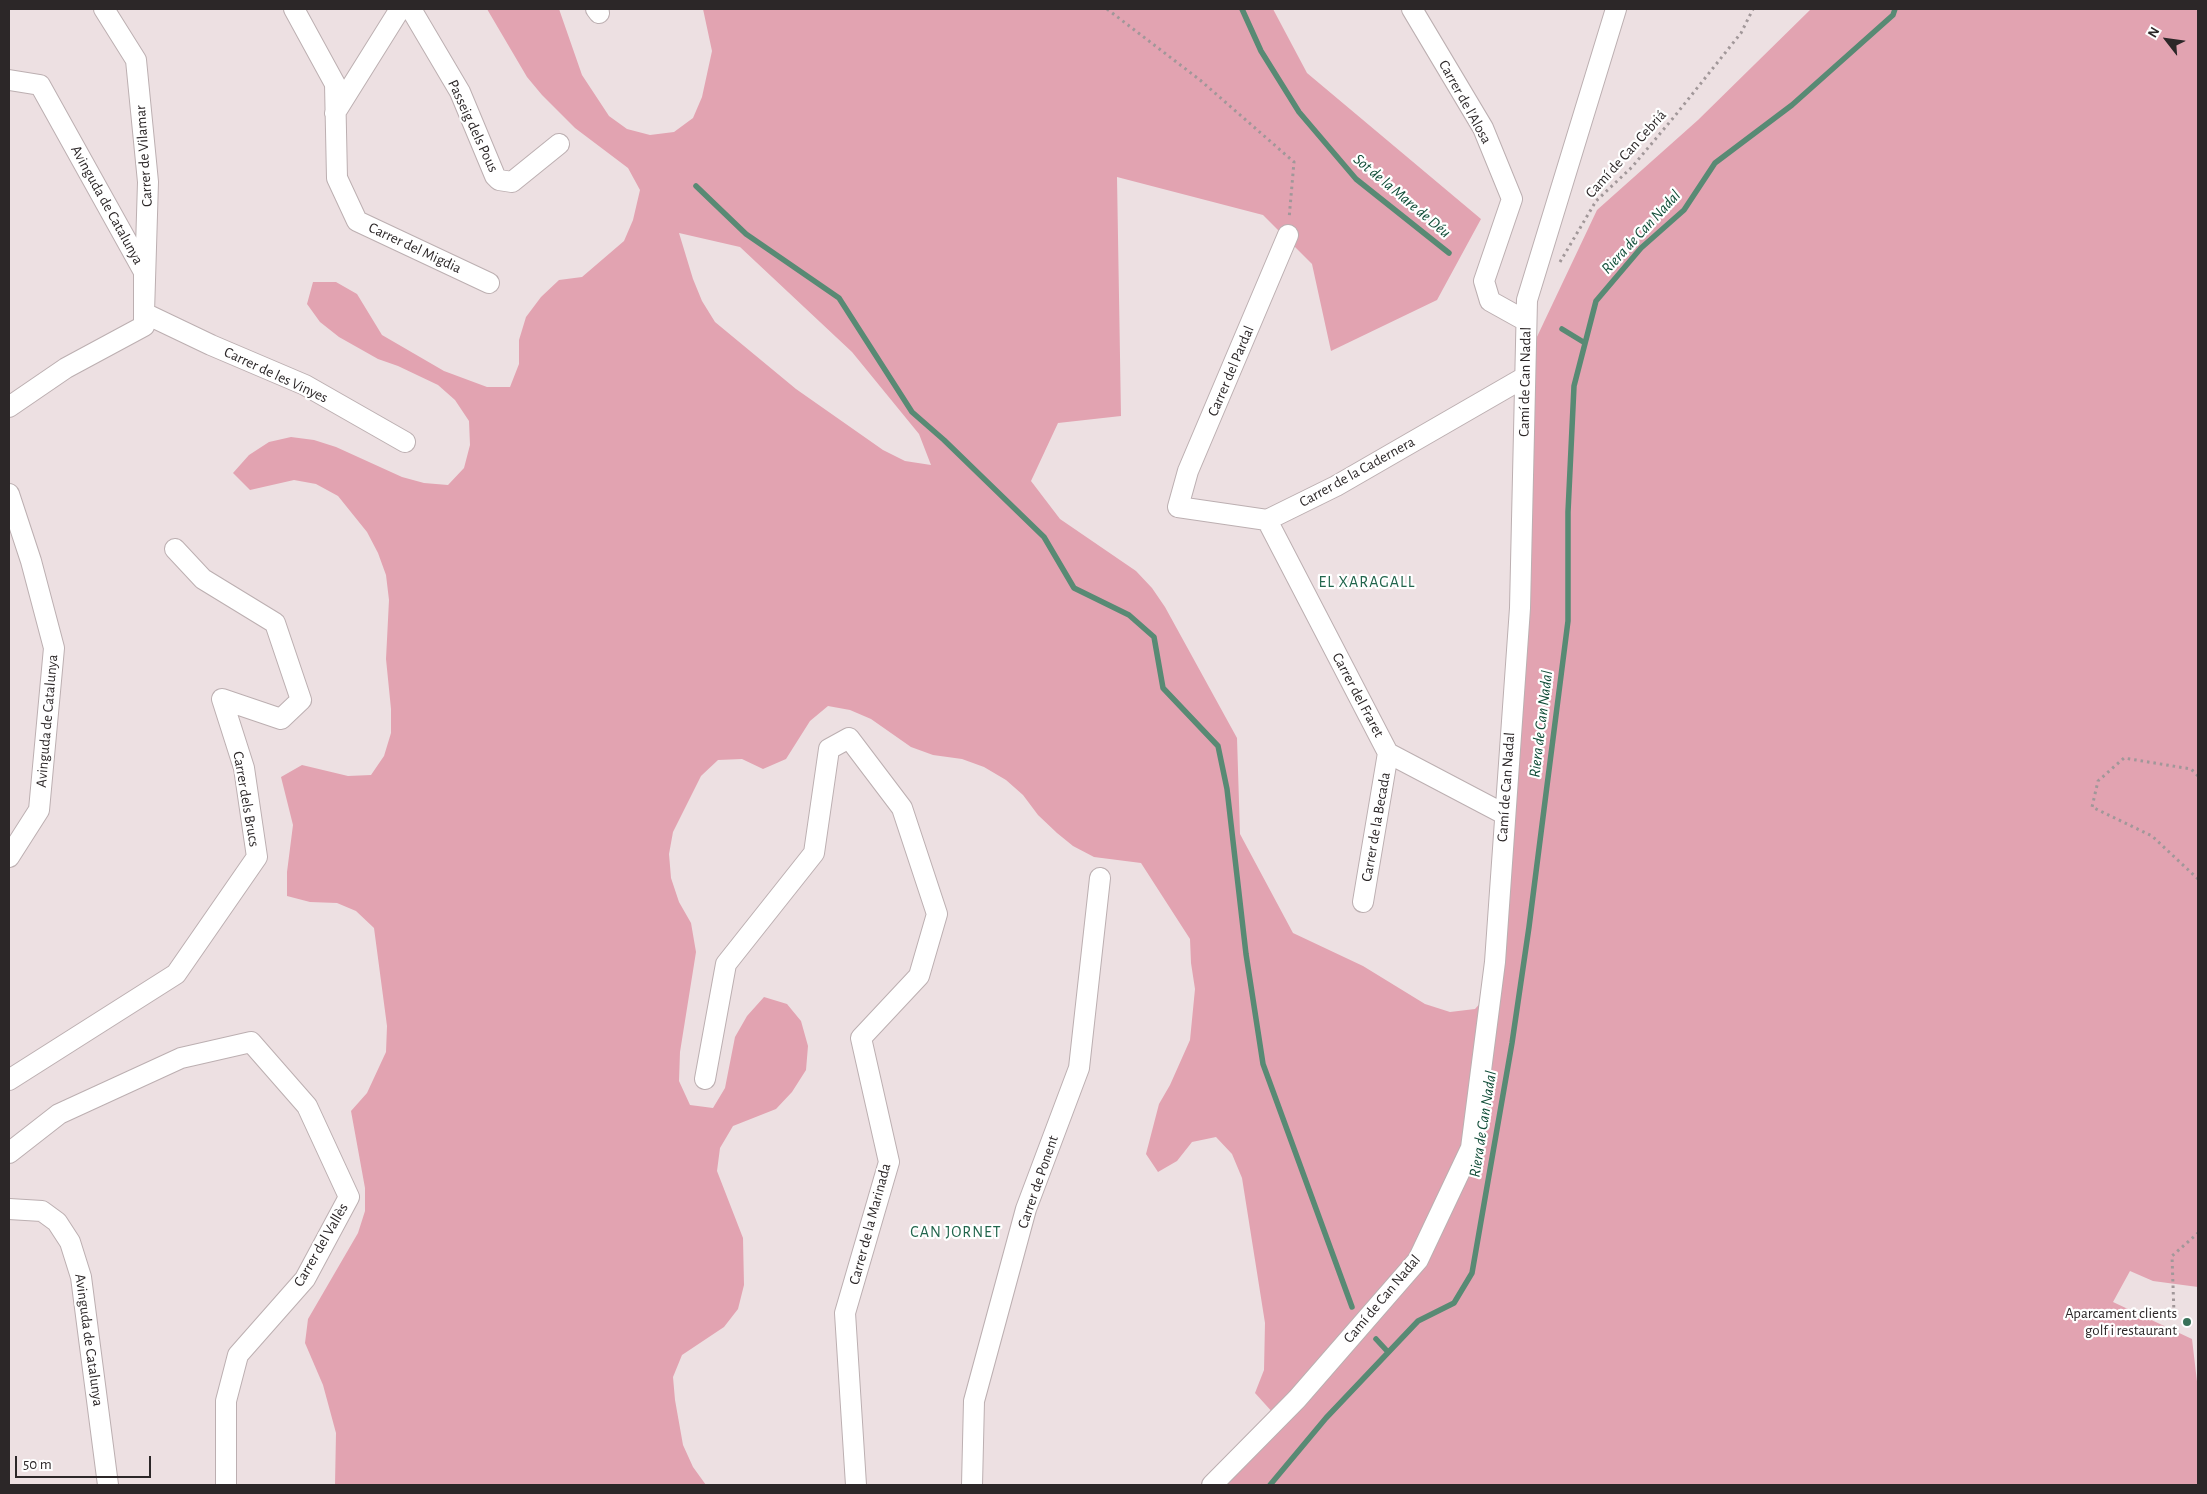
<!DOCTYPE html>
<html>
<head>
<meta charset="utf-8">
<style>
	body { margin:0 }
	#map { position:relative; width:2207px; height:1494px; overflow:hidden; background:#ede0e2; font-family:"Alegreya Sans",sans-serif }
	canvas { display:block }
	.frame { position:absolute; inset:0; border:10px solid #2c2728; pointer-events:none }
	.north { position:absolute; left:2142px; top:15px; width:50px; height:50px; -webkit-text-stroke:4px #fff; paint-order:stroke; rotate:300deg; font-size:14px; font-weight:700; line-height:20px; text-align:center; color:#2c2728 }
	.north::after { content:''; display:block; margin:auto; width:18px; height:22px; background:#2c2728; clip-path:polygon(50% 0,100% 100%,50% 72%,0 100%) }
	.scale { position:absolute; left:15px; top:1456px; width:136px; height:22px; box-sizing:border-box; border:2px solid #2c2728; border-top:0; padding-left:6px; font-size:15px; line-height:18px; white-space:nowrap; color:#2c2728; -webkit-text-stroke:4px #fff; paint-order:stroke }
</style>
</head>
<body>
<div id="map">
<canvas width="2207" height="1494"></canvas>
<div class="frame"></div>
<div class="north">N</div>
<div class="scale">50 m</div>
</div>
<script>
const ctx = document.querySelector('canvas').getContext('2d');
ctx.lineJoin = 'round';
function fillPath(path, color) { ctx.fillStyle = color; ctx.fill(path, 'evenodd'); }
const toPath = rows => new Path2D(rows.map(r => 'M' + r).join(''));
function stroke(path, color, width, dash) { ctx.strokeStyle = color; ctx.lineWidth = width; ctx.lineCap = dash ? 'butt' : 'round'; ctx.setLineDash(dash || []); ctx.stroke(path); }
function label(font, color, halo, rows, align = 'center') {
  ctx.font = font + ' "Alegreya Sans",sans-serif'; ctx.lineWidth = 4.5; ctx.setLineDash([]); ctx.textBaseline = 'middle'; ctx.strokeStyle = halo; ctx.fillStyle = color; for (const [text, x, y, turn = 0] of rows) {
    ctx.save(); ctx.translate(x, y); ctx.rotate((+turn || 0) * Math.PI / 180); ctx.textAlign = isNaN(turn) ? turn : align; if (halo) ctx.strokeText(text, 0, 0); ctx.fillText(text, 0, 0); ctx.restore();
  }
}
fillPath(toPath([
	[487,9,559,9,582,75,609,116,627,129,650,135,674,132,693,118,702,97,712,51,703,9,1273,9,1307,73,1481,219,1437,300,1331,351,1312,264,1263,215,1117,177,1121,416,1058,423,1031,481,1060,519,1136,571,1152,588,1165,607,1237,738,1240,834,1293,933,1363,966,1425,1004,1450,1012,1475,1009,1493,989,1502,948,1531,584,1535,341,1597,210,1698,120,1811,9,2198,9,2198,1287,2153,1281,2130,1271,2113,1302,2192,1339,2198,1390,2198,1485,1226,1485,1284,1425,1255,1393,1264,1370,1265,1323,1242,1178,1232,1154,1216,1137,1192,1142,1177,1161,1158,1172,1146,1154,1159,1104,1170,1085,1190,1040,1195,989,1191,963,1190,939,1141,863,1094,857,1073,846,1057,833,1038,815,1023,795,1006,780,984,767,962,759,933,755,911,747,871,719,850,710,828,706,810,721,786,759,763,769,742,759,718,760,701,776,673,832,669,854,671,878,679,902,691,923,696,952,680,1052,679,1081,690,1105,713,1108,725,1088,735,1037,747,1016,764,997,787,1004,801,1021,808,1046,806,1070,792,1092,776,1109,733,1126,720,1148,717,1171,743,1238,744,1285,738,1309,724,1327,682,1355,673,1377,675,1400,683,1445,693,1467,706,1485,335,1485,336,1433,323,1385,305,1343,308,1319,358,1233,365,1211,365,1188,351,1111,367,1093,386,1052,387,1026,374,928,356,911,337,903,310,902,287,896,287,872,293,825,281,777,302,765,348,776,371,775,384,756,391,733,391,709,386,659,389,600,386,575,378,553,367,532,338,496,316,484,294,480,250,490,233,473,249,455,269,442,291,437,314,440,336,447,402,477,424,483,448,485,464,468,470,445,469,421,455,400,438,385,398,366,378,359,339,337,320,322,307,304,313,282,336,282,357,294,382,335,444,371,487,387,510,387,519,364,519,340,526,317,541,297,559,280,582,277,624,241,633,220,640,190,628,168,575,128,542,95,527,77],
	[679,233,740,247,852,352,919,434,931,465,905,461,883,450,796,389,715,322,702,301,693,279]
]), '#e2a3b1');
stroke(toPath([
	[1242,9,1261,51,1299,112,1356,179,1449,253],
	[696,186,746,234,839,298,912,412,944,440,1044,537,1074,588,1129,615,1154,637,1163,688,1218,746,1227,789,1246,954,1263,1064,1352,1307],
	[1562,329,1585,343],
	[1376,1339,1388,1352],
	[1270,1485,1326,1418,1418,1321,1454,1303,1472,1273,1512,1043,1529,927,1568,621,1568,512,1574,386,1596,301,1641,248,1684,210,1715,163,1792,105,1893,15,1895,9]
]), '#588a74', 5.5);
const minor = toPath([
	[104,9,136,60,148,182,144,313,211,345,305,385,405,442],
	[294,9,335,84,337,178,357,221,489,283],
	[411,9,460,92,495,176,499,180,512,182,559,144],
	[596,9,599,13],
	[1412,9,1483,128,1512,199,1484,281,1490,301,1526,321],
	[9,80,40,85,144,272,144,326,66,368,9,407],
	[335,113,400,9],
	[1288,235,1188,471,1178,507,1267,520,1336,486,1525,377],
	[9,494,31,561,54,648,39,810,9,857],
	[1267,520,1388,753,1504,814],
	[1363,902,1388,753],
	[705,1079,726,964,814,853,829,749,849,738,902,808,937,914,919,976,861,1038,889,1162,845,1313,856,1485],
	[9,1080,176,974,257,857,244,768,222,699,281,719,301,700,275,623,203,579,175,549],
	[9,1153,59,1114,181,1058,251,1042,307,1106,349,1197,305,1279,238,1355,226,1401,226,1485],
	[9,1209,42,1211,57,1222,70,1242,81,1277,108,1485],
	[972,1485,974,1401,1026,1209,1079,1068,1100,878],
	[1212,1485,1297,1399,1418,1260,1471,1148,1495,962,1520,608,1527,300,1616,9]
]);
stroke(minor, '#bcafb1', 22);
stroke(toPath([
	[1107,9,1200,80,1294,162,1289,219],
	[1560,262,1596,201,1632,167,1674,117,1741,33,1753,9],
	[2198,776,2191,769,2124,758,2098,781,2092,807,2152,836,2198,879],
	[2174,1314,2172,1256,2198,1233]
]), '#a19799', 3, [2.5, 4]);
stroke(minor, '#fff', 20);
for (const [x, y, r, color] of [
	[2187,1322,5,"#39725a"]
]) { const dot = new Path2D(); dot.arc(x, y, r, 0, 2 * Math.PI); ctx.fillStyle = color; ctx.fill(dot); stroke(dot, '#fff', 2); }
label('15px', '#2c2728', '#fff', [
	["Carrer de l'Alosa",1465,102,61],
	["Passeig dels Pous",473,126,65],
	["Camí de Can Cebriá",1626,154,-48],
	["Carrer de Vilamar",144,156,-94],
	["Avinguda de Catalunya",107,205,61],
	["Carrer del Migdia",415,248,25],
	["Carrer del Pardal",1231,371,-67],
	["Carrer de les Vinyes",276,375,25],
	["Camí de Can Nadal",1525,382,-89],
	["Carrer de la Cadernera",1357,472,-29],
	["Carrer del Fraret",1358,695,62],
	["Avinguda de Catalunya",47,721,-85],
	["Camí de Can Nadal",1506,787,-86],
	["Carrer dels Brucs",246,799,80],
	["Carrer de la Becada",1376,827,-80],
	["Carrer de Ponent",1038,1182,-71],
	["Carrer de la Marinada",870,1224,-75],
	["Carrer del Vallès",321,1245,-60],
	["Camí de Can Nadal",1382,1299,-50],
	["Avinguda de Catalunya",89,1340,82]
]);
label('15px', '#2c2728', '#fff', [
	["Aparcament clients",2177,1313],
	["golf i restaurant",2177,1330]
], 'right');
label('italic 16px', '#114d38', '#fff', [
	["Sot de la Mare de Déu",1402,196,40],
	["Riera de Can Nadal",1641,232,-47],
	["Riera de Can Nadal",1541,724,-83],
	["Riera de Can Nadal",1483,1124,-81]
]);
ctx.letterSpacing = '1px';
label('16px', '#21654c', '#fff', [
	["EL XARAGALL",1367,582],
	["CAN JORNET",956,1232]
]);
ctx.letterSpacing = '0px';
</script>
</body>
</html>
